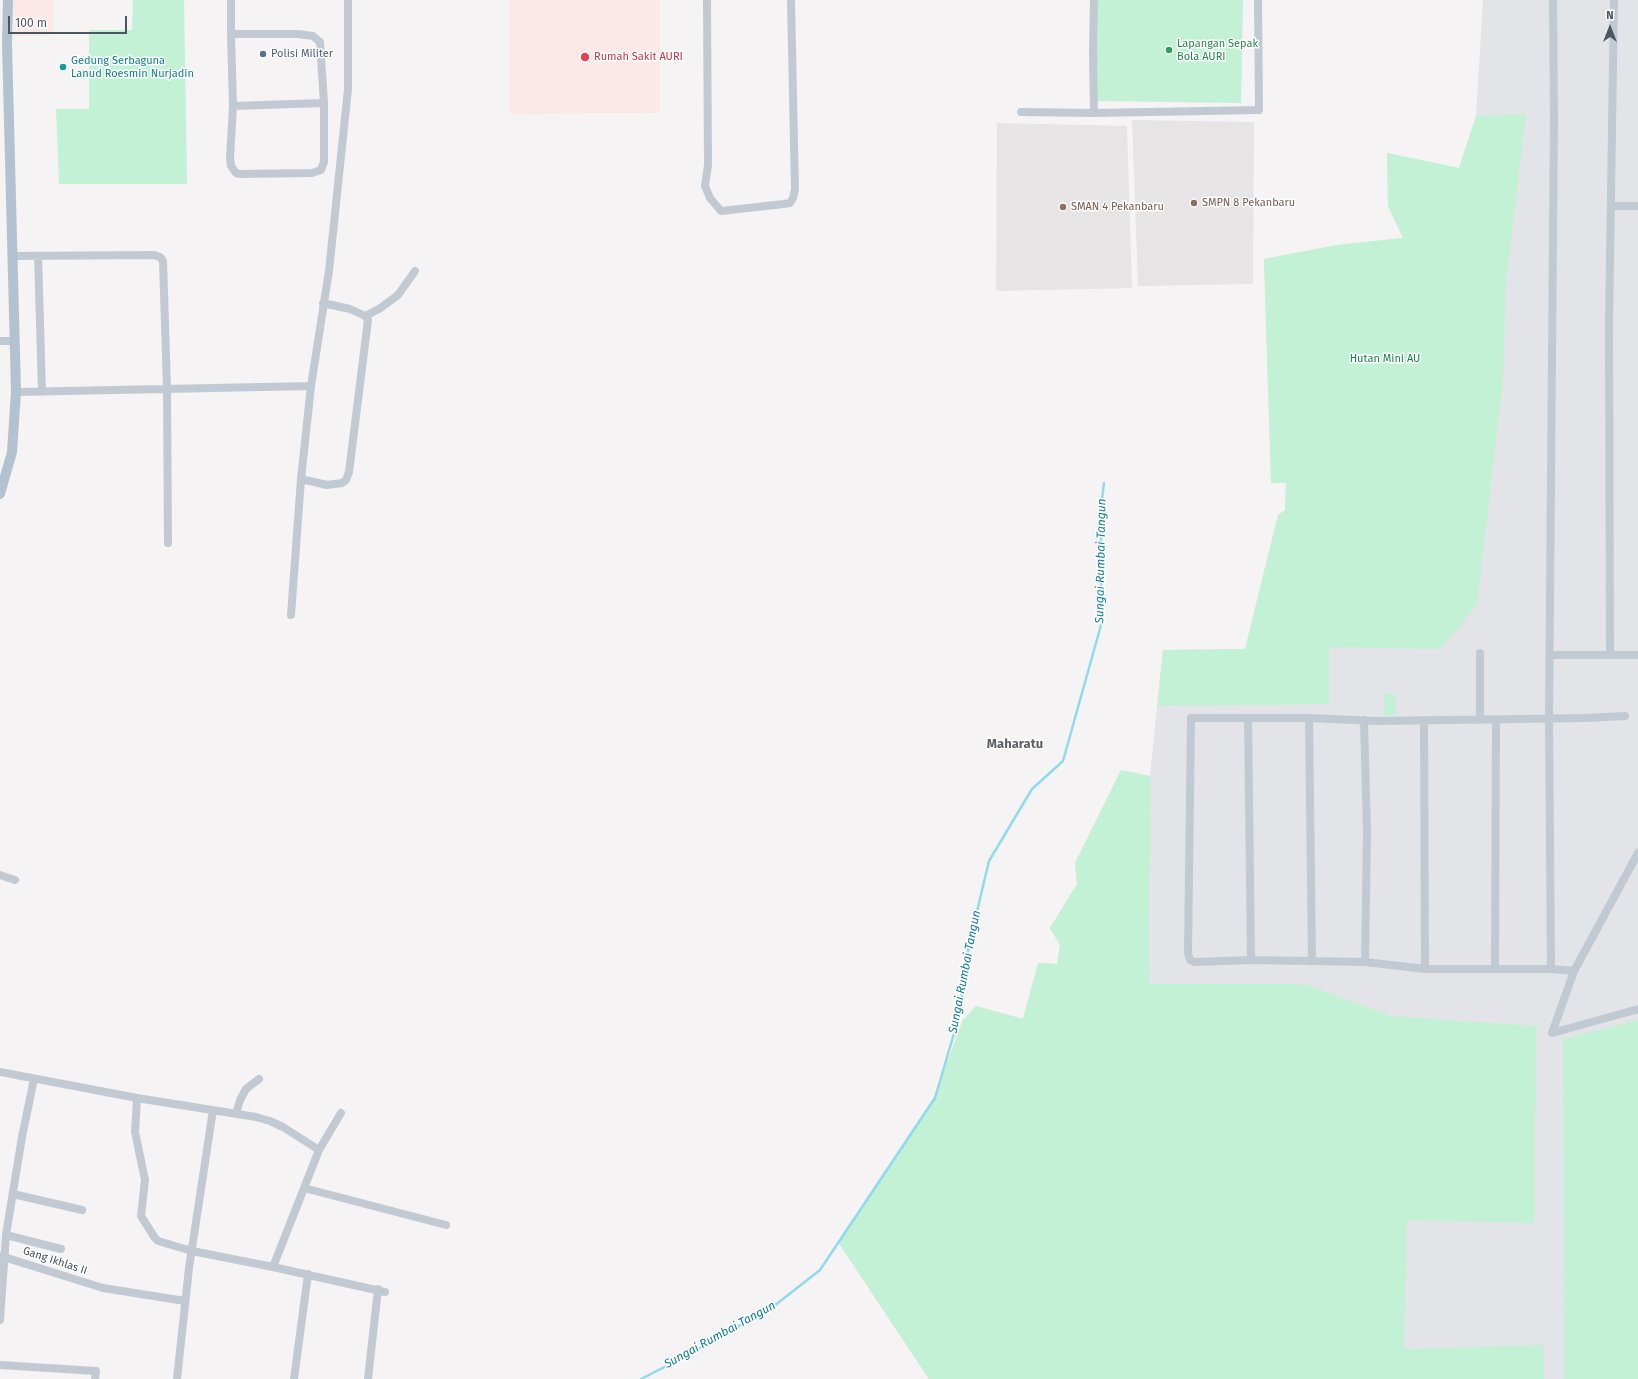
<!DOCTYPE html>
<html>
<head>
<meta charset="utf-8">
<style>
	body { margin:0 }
	#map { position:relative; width:1638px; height:1379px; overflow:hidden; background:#f5f3f3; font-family:"Fira Sans",sans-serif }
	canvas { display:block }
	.north { position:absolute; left:1590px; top:8px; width:40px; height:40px; -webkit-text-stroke:3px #fff; paint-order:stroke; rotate:0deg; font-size:11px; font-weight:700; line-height:16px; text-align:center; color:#4a5661 }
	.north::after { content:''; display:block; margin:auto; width:14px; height:18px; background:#4a5661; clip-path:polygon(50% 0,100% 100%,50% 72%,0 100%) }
	.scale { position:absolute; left:8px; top:16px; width:119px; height:18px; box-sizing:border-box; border:2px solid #4a5661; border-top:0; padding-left:5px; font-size:12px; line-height:14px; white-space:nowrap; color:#4a5661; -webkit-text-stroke:3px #fff; paint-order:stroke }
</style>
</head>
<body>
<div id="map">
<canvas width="1638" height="1379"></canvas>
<div class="north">N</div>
<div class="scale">100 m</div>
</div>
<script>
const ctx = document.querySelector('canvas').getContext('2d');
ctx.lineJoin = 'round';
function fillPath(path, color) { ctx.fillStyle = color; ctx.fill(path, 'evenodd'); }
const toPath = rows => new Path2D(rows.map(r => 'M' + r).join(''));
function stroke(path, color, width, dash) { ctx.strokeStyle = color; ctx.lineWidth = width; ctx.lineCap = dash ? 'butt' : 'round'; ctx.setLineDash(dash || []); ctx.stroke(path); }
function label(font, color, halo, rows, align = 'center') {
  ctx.font = font + ' "Fira Sans",sans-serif'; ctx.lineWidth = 3; ctx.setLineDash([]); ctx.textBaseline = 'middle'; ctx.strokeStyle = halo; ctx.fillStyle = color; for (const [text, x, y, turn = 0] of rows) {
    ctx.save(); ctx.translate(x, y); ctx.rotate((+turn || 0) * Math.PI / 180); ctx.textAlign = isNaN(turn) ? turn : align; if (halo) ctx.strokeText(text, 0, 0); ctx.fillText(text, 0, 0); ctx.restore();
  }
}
fillPath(toPath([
	[1132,120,1254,122,1253,284,1138,286],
	[997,123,1127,126,1132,288,996,291]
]), '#e6e4e5');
fillPath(toPath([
	[13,0,53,0,53,35,14,36],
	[510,0,660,0,660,113,510,114]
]), '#fce8e6');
fillPath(toPath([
	[1483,0,1638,0,1638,1379,929,1379,838,1242,934,1097,963,1020,976,1006,1023,1019,1038,963,1057,964,1060,945,1050,928,1077,884,1075,863,1121,770,1150,776,1163,650,1245,649,1278,515,1285,510,1286,483,1271,483,1264,259,1337,245,1403,238,1388,206,1387,153,1459,168,1476,116]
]), '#e2e4e7');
fillPath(toPath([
	[133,0,184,0,187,184,59,184,56,109,89,109,89,30,132,30],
	[1097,0,1243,0,1241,103,1097,101],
	[1526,114,1506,282,1503,379,1477,605,1440,649,1329,647,1329,704,1157,706,1163,650,1245,649,1278,515,1285,510,1286,483,1271,483,1264,259,1337,245,1403,238,1388,206,1387,153,1459,168,1476,116],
	[1384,694,1396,694,1395,716,1384,716],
	[1121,770,1150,776,1149,984,1304,984,1390,1016,1536,1026,1534,1223,1407,1220,1404,1349,1543,1345,1544,1379,929,1379,838,1242,934,1097,963,1020,976,1006,1023,1019,1038,963,1057,964,1060,945,1050,928,1077,884,1075,863],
	[1638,1020,1638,1379,1564,1379,1563,1039]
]), '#c3f1d5');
stroke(toPath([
	[641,1379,686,1356,774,1306,820,1270,935,1098,958,1020,969,945,989,861,1032,789,1063,761,1101,625,1101,507,1104,483]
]), '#90daee', 2.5);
stroke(toPath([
	[231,0,231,34,233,106,230,158,231,166,236,173,240,174,312,173,321,170,324,162,324,103,320,42,313,36,298,34,231,34],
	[707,0,708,165,705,186,710,198,721,211,784,204,790,203,793,198,795,189,791,0],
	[1094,0,1093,50,1094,113],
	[233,106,324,103],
	[1021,112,1094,113,1259,110,1258,0],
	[1611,206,1638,206],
	[12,256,154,255,160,257,163,261,167,388,168,543],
	[38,256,42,391],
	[365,316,379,309,398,295,415,271],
	[0,341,15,341],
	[16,392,311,386],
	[301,479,327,485,342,483,346,480,349,472,368,320,365,316,350,309,323,303],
	[291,615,301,479,311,386,329,271,348,89,348,0],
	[1480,653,1480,720],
	[1551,655,1638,655],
	[1610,655,1609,326,1614,0],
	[1248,718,1251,960],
	[1309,718,1312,961],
	[1364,720,1367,832,1365,962],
	[1424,720,1425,969],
	[0,875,15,880],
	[1495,969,1496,720],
	[1551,969,1549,719,1554,117,1553,0],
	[1574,971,1551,969,1425,969,1365,962,1251,960,1195,962,1190,960,1188,953,1191,718,1309,718,1377,721,1585,718,1625,716],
	[1552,1033,1574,971,1638,853],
	[1552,1033,1638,1009],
	[0,1072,137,1098,256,1117,270,1121,283,1127,319,1150],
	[137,1098,135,1132,145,1180,141,1216,155,1238,158,1241,192,1251,273,1267,385,1292],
	[236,1114,240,1100,246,1089,259,1079],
	[304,1188,446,1225],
	[13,1194,82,1210],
	[6,1235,61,1249],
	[1,1256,103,1288,185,1301],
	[273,1267,319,1150,341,1113],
	[0,1320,6,1235,22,1137,34,1079],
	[0,1365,96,1371,95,1379],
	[177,1379,189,1268,213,1110],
	[294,1379,308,1274],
	[368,1379,378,1289]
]), '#c1cad2', 8);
stroke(toPath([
	[0,494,12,452,16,392,7,44,8,0]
]), '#b3c2d1', 10);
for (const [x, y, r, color] of [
	[1169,50,4,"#2e9e5b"],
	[263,54,4,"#5c6f8a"],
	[585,57,5,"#e0444e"],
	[63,67,4,"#0f9aa8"],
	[1194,203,4,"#8d6e63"],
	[1063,207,4,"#8d6e63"]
]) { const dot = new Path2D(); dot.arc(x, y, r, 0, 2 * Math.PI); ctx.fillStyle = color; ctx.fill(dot); stroke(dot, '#fff', 1.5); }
label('11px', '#27864d', '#fff', [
	["Lapangan Sepak",1177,44],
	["Bola AURI",1177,57]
], 'left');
label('11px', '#4e5e75', '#fff', [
	["Polisi Militer",271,54]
], 'left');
label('11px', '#be3a42', '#fff', [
	["Rumah Sakit AURI",594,57]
], 'left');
label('11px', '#0d838f', '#fff', [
	["Gedung Serbaguna",71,61],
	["Lanud Roesmin Nurjadin",71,74]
], 'left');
label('11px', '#785e54', '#fff', [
	["SMPN 8 Pekanbaru",1202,203],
	["SMAN 4 Pekanbaru",1071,207]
], 'left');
label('11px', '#17864f', '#fff', [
	["Hutan Mini AU",1385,359]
]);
label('11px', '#4a5661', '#fff', [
	["Gang Ikhlas II",55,1261,18]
]);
label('italic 12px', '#0c7c9b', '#fff', [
	["Sungai Rumbai Tangun",1101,561,-89],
	["Sungai Rumbai Tangun",965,972,-79],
	["Sungai Rumbai Tangun",720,1335,-29]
]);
label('bold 13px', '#5f6368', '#fff', [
	["Maharatu",1015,744]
]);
</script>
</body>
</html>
